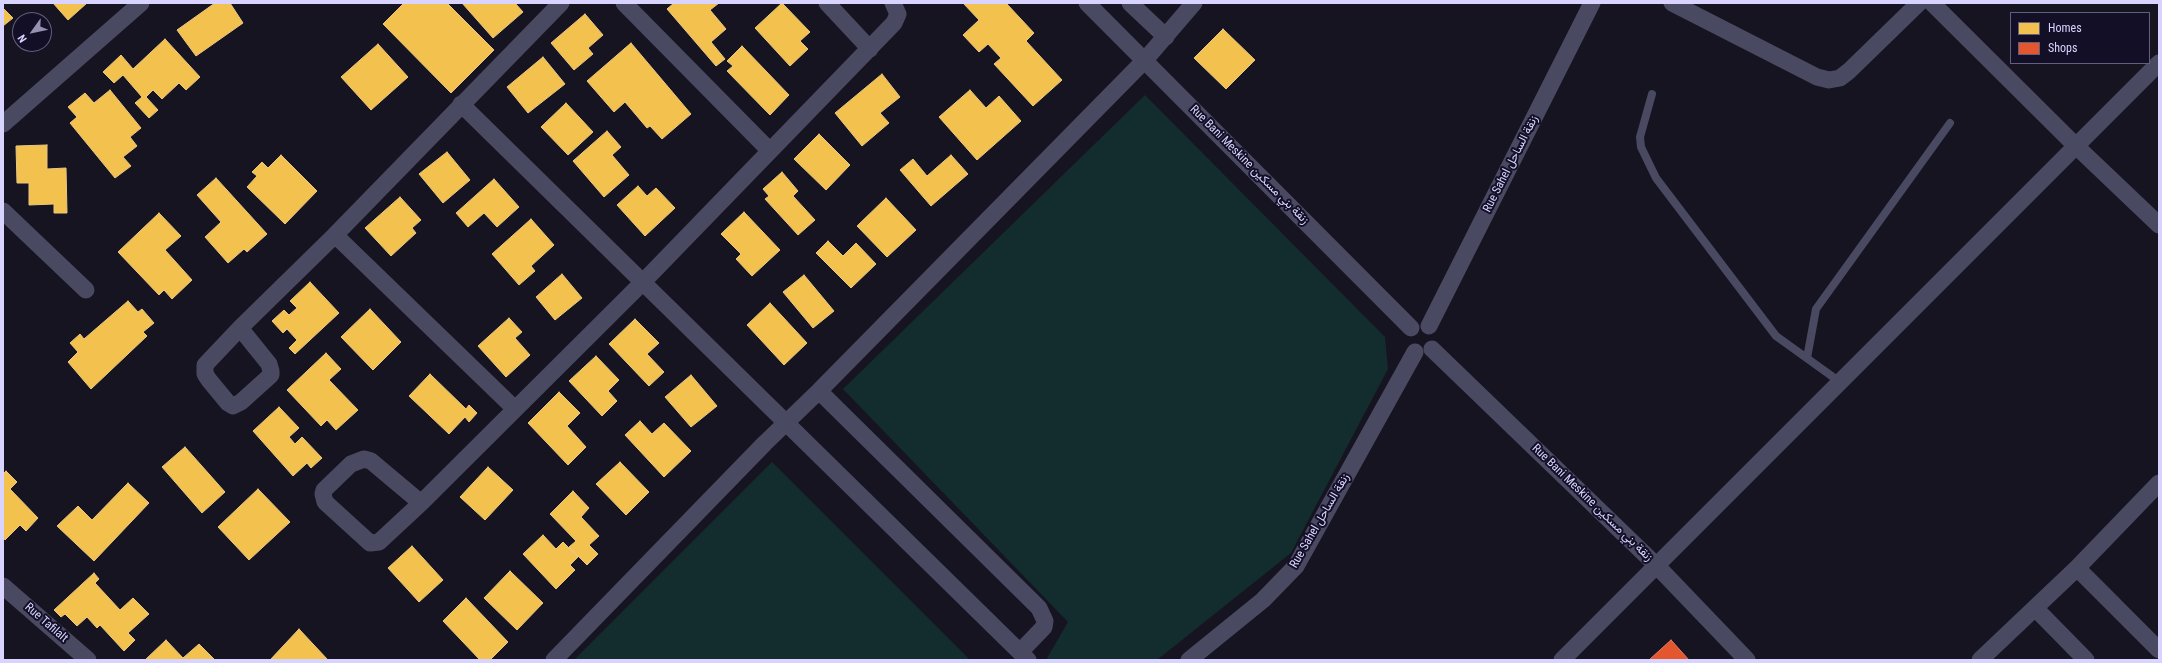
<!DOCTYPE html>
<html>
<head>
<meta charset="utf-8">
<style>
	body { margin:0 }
	#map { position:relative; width:2162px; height:663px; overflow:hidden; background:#161421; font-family:"Roboto Condensed",sans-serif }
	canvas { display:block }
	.frame { position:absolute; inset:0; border:4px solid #d9d4ff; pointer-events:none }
	.legend { position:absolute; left:2010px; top:12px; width:140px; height:52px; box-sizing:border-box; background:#130f26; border:1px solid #625e7d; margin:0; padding:5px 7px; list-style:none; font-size:12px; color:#d9d4ff }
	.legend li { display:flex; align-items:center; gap:8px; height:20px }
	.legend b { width:20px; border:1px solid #625e7d }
	.north { position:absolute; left:12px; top:12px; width:40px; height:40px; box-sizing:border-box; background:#130f26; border:1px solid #625e7d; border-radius:50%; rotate:237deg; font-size:11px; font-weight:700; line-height:16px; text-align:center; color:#d9d4ff }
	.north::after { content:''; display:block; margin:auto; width:14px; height:18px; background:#9591b1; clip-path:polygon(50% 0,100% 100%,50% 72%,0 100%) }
</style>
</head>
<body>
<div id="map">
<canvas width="2162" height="663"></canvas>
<div class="frame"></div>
<ul class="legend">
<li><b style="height:11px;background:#f2c14e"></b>Homes</li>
<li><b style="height:11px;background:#e4572e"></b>Shops</li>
</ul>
<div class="north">N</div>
</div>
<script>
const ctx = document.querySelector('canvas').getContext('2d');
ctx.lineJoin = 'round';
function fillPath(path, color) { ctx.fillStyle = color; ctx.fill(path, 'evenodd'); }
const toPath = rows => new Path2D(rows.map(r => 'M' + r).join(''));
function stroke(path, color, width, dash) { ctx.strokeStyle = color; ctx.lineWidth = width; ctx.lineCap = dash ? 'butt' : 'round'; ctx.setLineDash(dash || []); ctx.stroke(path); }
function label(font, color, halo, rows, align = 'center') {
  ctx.font = font + ' "Roboto Condensed",Vazirmatn,sans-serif'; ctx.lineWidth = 4; ctx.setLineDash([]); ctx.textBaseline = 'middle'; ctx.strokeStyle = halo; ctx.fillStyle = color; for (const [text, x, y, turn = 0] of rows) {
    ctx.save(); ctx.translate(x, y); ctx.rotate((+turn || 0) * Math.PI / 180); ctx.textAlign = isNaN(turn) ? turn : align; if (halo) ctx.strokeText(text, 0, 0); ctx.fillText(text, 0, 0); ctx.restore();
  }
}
fillPath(toPath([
	[1145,95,1385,337,1388,369,1291,553,1157,660,1048,660,1047,658,1068,622,843,389],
	[772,462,970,660,574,660]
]), '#132c2d');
const homes = toPath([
	[53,3,87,3,68,20,53,3],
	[215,3,230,3,243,23,196,56,177,30,215,3],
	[404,3,447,3,494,50,451,93,383,24,404,3],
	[462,3,515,3,523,12,493,38,462,3],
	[674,3,719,3,710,10,726,29,711,42,725,59,716,66,667,9,674,3],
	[782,3,810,32,800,41,808,49,790,66,755,28,782,3],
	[963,3,1006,3,1034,33,1026,41,1062,80,1033,106,994,64,1001,58,988,44,979,52,963,35,979,20,963,3],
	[3,8,13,18,3,26,3,8],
	[585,14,603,35,588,48,593,54,574,70,551,43,585,14],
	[1223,29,1255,60,1226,89,1194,58,1223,29],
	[165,39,200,77,186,90,179,83,162,99,153,90,146,97,158,110,149,118,135,103,142,97,123,75,114,83,103,72,121,55,133,69,165,39],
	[631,43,691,114,662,139,650,126,647,128,625,102,614,112,587,81,631,43],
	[378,44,408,77,371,110,341,77,378,44],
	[742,46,789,95,770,115,727,71,733,66,727,61,742,46],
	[543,57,565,84,528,113,507,87,543,57],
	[882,74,900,97,880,113,889,123,862,146,835,113,882,74],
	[110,90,141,128,130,137,137,146,123,157,131,166,115,178,70,123,77,117,68,107,85,93,94,103,110,90],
	[970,90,986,108,999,96,1021,121,977,160,939,117,970,90],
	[566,103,593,132,568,155,541,127,566,103],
	[607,131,621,147,612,155,629,175,604,197,573,161,607,131],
	[819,134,850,165,826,190,794,159,819,134],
	[47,145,47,169,66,168,67,213,54,213,54,204,29,205,29,183,17,183,16,146,47,145],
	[447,152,470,180,443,203,419,174,447,152],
	[281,155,317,191,285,224,247,187,257,176,252,172,262,162,268,168,281,155],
	[951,155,968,174,931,206,900,170,913,159,927,176,951,155],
	[782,172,798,191,793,196,815,220,798,235,765,199,769,196,763,189,782,172],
	[216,178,267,234,247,252,244,249,228,263,205,237,221,222,197,195,216,178],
	[494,179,519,207,497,227,484,213,468,227,456,213,494,179],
	[638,186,647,196,656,188,675,208,645,236,617,205,638,186],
	[400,197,421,220,412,228,416,233,391,256,365,228,400,197],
	[886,198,916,230,887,257,857,226,886,198],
	[744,212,780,250,752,276,736,259,741,254,721,234,744,212],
	[159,213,181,236,165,250,192,280,172,299,164,290,159,295,118,252,159,213],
	[531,219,554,245,531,266,535,271,519,285,492,254,531,219],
	[828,241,843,256,856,243,876,264,851,288,816,253,828,241],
	[562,274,582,298,555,320,536,297,562,274],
	[804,275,834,311,813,328,783,292,804,275],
	[310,282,339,313,295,354,289,348,297,340,287,329,283,333,272,321,284,310,289,315,297,308,290,301,310,282],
	[128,301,138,312,142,309,154,323,143,332,147,336,91,389,68,362,78,352,70,343,80,334,84,339,128,301],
	[770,303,807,343,784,365,747,325,770,303],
	[370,309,401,342,373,370,341,337,370,309],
	[509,318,522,332,515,338,530,355,506,377,478,346,509,318],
	[635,319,659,343,647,354,664,372,649,386,609,344,635,319],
	[326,353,341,369,329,380,358,410,336,430,327,420,321,426,287,390,326,353],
	[596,356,619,380,608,391,617,401,602,416,569,381,596,356],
	[430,374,466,409,469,405,477,413,469,422,465,417,449,434,409,396,430,374],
	[691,375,717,406,691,427,665,397,691,375],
	[559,392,580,413,567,426,586,447,568,465,528,423,559,392],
	[279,407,299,428,289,437,295,444,302,437,322,458,311,468,307,463,293,476,253,431,279,407],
	[640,421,652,434,664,423,691,451,664,477,625,435,640,421],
	[185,447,225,492,202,513,162,467,185,447],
	[620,462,649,492,626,515,596,484,620,462],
	[488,467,513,490,485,520,460,497,488,467],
	[6,471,17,482,10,489,38,518,26,531,20,525,5,540,3,537,3,474,6,471],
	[128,483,149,503,94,561,57,526,78,506,92,520,128,483],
	[258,489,290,522,249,560,218,527,258,489],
	[573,491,589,508,581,517,599,536,589,545,598,554,587,565,569,547,576,541,550,514,573,491],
	[543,535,556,549,563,542,578,557,570,565,575,570,556,589,523,554,543,535],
	[412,546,443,580,419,602,388,568,412,546],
	[510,571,543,603,517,630,484,598,510,571],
	[94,573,99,579,95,583,120,610,133,598,149,614,128,633,135,640,124,651,100,625,97,628,87,617,77,626,65,614,61,617,54,610,94,573],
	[466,598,508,642,490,660,480,660,443,621,466,598],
	[299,629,328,660,270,660,299,629],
	[166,640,183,658,199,644,214,659,145,660,166,640]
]);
fillPath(homes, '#f2c14e');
stroke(homes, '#eac783', 1);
const shops = toPath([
	[1671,640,1689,660,1649,660,1671,640]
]);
fillPath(shops, '#e4572e');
stroke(shops, '#e17c6d', 1);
stroke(toPath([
	[1652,94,1640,137,1641,147,1656,178,1776,336,1840,382],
	[1807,358,1816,309,1950,123]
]), '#4a4962', 8);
stroke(toPath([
	[624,3,770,151],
	[827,3,870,49],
	[1087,3,1411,328],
	[1130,3,1166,37],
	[1672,3,1817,77,1829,80,1840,78,1849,71,1919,3],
	[1932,3,2076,146,2159,225],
	[461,104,1028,660],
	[3,124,141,3],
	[3,211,86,290],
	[335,235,515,409],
	[1429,326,1592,3],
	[240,328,269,364,271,371,271,375,241,402,233,406,228,403,209,380,205,374,205,365,240,328,335,235,561,3],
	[1432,349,1656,565,1747,660],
	[819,391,1039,608,1045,621,1044,627,1020,652],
	[421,503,371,461,364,459,351,464,324,490,323,494,325,502,370,543,379,542,421,503,643,282,894,23,898,14,893,3],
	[2077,568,2159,650],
	[3,586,88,660],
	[2035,608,2086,660],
	[554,660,765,443,819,391,1145,60,1194,3],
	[1189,660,1263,600,1296,566,1415,352],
	[1562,660,2159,63],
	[1980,660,2077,568,2159,483]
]), '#4a4962', 17);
label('12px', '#d9d4ff', '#130f26', [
	["Rue Sahel زنقة الساحل",1511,164,-63],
	["Rue Bani Meskine زنقة بني مسكين",1249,165,45],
	["Rue Bani Meskine زنقة بني مسكين",1592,503,44],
	["Rue Sahel زنقة الساحل",1320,521,-60],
	["Rue Tafilalt",46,623,41]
]);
</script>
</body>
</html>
